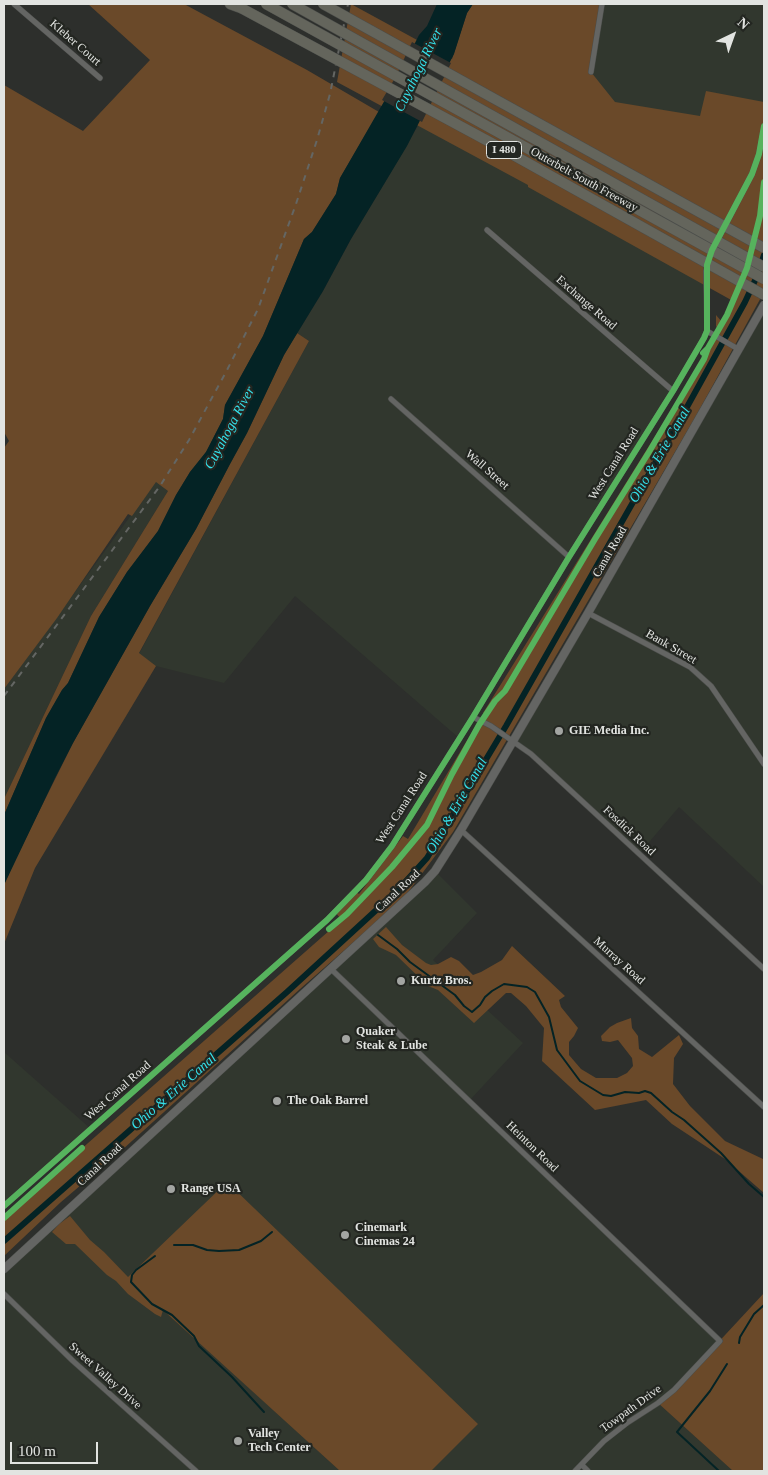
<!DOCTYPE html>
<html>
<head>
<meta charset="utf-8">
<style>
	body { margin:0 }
	#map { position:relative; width:768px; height:1475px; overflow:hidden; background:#2d2f2c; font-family:Georgia,serif }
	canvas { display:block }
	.frame { position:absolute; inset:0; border:5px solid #e2e4e1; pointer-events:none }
	.north { position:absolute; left:708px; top:10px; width:50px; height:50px; -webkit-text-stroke:4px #232621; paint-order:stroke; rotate:42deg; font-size:14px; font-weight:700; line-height:20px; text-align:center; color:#e2e4e1 }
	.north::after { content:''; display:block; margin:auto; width:18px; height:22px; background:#e2e4e1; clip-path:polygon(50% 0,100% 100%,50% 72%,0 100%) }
	.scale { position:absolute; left:10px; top:1442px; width:88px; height:22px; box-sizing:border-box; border:2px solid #e2e4e1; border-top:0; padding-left:6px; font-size:15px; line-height:18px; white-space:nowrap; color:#e2e4e1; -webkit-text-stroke:4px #232621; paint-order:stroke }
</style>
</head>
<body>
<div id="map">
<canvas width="768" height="1475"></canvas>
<div class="frame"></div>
<div class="north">N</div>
<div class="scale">100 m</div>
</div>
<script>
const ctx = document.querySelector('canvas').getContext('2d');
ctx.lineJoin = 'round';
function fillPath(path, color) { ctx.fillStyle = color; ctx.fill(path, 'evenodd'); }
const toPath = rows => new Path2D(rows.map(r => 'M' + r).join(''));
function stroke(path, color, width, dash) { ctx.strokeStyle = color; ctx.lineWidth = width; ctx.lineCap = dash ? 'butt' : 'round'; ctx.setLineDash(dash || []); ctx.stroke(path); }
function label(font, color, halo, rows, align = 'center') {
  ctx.font = font + ' Georgia,serif'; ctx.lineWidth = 4.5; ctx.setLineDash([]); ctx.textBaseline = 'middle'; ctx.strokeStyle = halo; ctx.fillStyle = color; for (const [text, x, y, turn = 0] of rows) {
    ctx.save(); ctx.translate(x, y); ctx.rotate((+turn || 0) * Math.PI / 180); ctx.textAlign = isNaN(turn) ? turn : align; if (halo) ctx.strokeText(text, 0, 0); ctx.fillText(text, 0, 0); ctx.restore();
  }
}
fillPath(toPath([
	[473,4,764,4,764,137,740,219],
	[428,109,707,265,707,331,459,738,295,596,224,683,156,666,139,654,309,341,297,333,323,291,351,239],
	[764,306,764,887,679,807,639,854,513,740],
	[156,481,168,491,91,616,4,799,4,689],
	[435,871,477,913,433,960,523,1043,469,1101,720,1341,658,1403,733,1471,431,1471,128,1277,340,1471,4,1471,4,1269],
	[4,1052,91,1129,4,1205]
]), '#31372e');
fillPath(toPath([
	[88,4,184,4,307,70,379,112,340,178,336,194,312,232,304,239,263,336,225,405,223,419,206,452,190,472,176,495,158,531,127,572,99,617,68,683,62,690,46,718,4,815,4,799,91,616,168,491,156,482,132,516,128,514,57,618,4,689,4,448,9,441,4,432,4,85,83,131,150,60],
	[351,4,452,59,467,13,473,4,602,4,591,72,615,102,700,116,706,91,764,102,764,292,696,416,453,832,403,899,300,989,122,1150,61,1202,4,1256,4,1217,330,930,341,919,335,912,356,892,359,894,403,836,408,839,478,722,486,715,483,713,675,404,718,330,716,326,716,315,722,322,727,315,733,301,528,187,528,185,337,82],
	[297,333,309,341,139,653,156,666,35,868,4,944,4,885,14,862,73,743,150,606,196,529,230,464,247,433,284,355],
	[386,927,402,945,426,963,431,965,438,964,451,957,459,961,473,975,481,972,502,960,512,946,565,996,559,1000,561,1007,578,1028,574,1036,569,1042,569,1055,581,1069,596,1078,617,1078,627,1073,633,1066,632,1058,618,1040,610,1042,602,1041,601,1036,610,1027,617,1023,631,1018,632,1028,638,1036,639,1049,652,1057,679,1035,683,1044,674,1058,673,1084,690,1106,725,1141,763,1159,764,1193,725,1159,672,1124,646,1100,595,1110,542,1061,544,1028,526,1006,511,993,506,993,474,1023,438,990,428,986,396,955,379,947,373,939],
	[227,1182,478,1424,431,1471,340,1471,163,1310,161,1317,155,1314,128,1294,116,1281,107,1275,75,1244,66,1244,52,1232,59,1224,70,1216,90,1240,104,1252,128,1277],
	[764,1293,764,1471,733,1471,658,1403,674,1390]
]), '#6a4929');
fillPath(toPath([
	[437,4,473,4,467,13,454,54,407,146,351,239,323,291,284,355,247,433,230,464,196,529,150,606,73,743,55,778,4,885,4,815,46,718,62,690,68,683,99,617,127,572,158,531,176,495,190,472,206,452,223,419,225,405,263,336,304,239,312,232,336,194,340,178,397,79,419,35,427,26]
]), '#042325');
fillPath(toPath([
	[412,42,451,63,422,122,382,100,395,78]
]), '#2d2f2c');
stroke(toPath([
	[378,935,397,949,410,962,455,995,464,1006,472,1012,480,1005,485,997,492,991,504,984,527,987,535,992,549,1017,557,1050,580,1081,603,1095,611,1096,625,1092,639,1093,645,1091,651,1093,672,1112,684,1120,721,1153,749,1184,764,1197],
	[174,1245,193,1245,207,1250,219,1251,239,1250,261,1241,272,1232],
	[155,1256,136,1270,132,1275,131,1282,152,1304,172,1315,194,1336,199,1346,232,1377,264,1412],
	[739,1343,740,1337,754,1314,764,1305],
	[719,1471,677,1432,710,1391,727,1364]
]), '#042325', 2);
stroke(toPath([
	[4,1241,287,992,397,891,427,858,506,726,687,407,745,302,758,274,764,255]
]), '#042325', 6);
const street = toPath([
	[14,4,100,78],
	[591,72,602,4],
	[487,230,673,391],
	[716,243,752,174,759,154,764,126],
	[707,331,738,349],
	[391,399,569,557],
	[588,613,690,667,711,686,764,764],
	[473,717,491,726,531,754,764,969],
	[461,830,764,1107],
	[330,968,720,1341,674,1390,658,1403,627,1423,604,1441,575,1471],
	[4,1206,327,920,366,880,392,846,473,717,569,557,673,391,704,338,707,331,707,323,706,271,709,258,712,250],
	[4,1294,73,1361,196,1471],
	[582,1465,588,1471]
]);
const secondary = toPath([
	[4,1269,425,882,435,871,461,830,588,613,764,305]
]);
const highway = toPath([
	[230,4,241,8]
]);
stroke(street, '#4b4d4a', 6);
stroke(secondary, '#4b4d4a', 9);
stroke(highway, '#4b4d4a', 11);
stroke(street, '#646563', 5);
stroke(secondary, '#646563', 8);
stroke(highway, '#64655c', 10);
stroke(toPath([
	[4,696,160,486,189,440,226,372,258,309,296,204,317,140,330,94,348,4]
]), '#646663', 2, [6, 6]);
const highwayBridge = toPath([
	[266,4,764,279],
	[292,4,764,267],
	[323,4,764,248],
	[241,8,499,147,764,295]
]);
stroke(highwayBridge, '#4b4d4a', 11, []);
stroke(highwayBridge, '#64655c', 10);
stroke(toPath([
	[703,353,708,348,727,315,747,268,760,216,764,182],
	[329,929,347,914,392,867,427,825,452,774,479,725,495,701,505,691,595,539,649,452,704,359,708,348],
	[4,1206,327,920,366,880,392,846,473,717,569,557,673,391,704,338,707,331,707,265,712,250,752,174,759,154,764,126],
	[4,1218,82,1148]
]), '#56b35d', 6);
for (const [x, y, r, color] of [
	[559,731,5,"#a3a5a2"],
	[401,981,5,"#a3a5a2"],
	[346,1039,5,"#a3a5a2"],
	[277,1101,5,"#a3a5a2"],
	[171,1189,5,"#a3a5a2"],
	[345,1235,5,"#a3a5a2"],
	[238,1441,5,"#a3a5a2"]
]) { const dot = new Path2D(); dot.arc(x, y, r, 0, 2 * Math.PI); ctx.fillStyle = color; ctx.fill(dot); stroke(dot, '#232621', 2); }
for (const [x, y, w] of [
	[504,150,35]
]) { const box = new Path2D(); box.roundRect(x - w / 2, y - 8.5, w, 17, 4); ctx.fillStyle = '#232621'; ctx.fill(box); stroke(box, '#e2e4e1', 1); }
label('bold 11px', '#e2e4e1', null, [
	["I 480",504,150]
]);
label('12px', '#e2e4e1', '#232621', [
	["Kleber Court",75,43,41],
	["Outerbelt South Freeway",584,180,29],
	["Exchange Road",586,303,41],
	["West Canal Road",614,464,-58],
	["Wall Street",487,470,41],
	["Canal Road",610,552,-60],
	["Bank Street",671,647,30],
	["West Canal Road",402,808,-57],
	["Fosdick Road",629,831,43],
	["Canal Road",398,891,-43],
	["Murray Road",619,961,42],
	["West Canal Road",118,1091,-41],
	["Heinton Road",532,1147,44],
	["Canal Road",100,1165,-43],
	["Sweet Valley Drive",105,1376,42],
	["Towpath Drive",631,1409,-36]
]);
label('bold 12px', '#e2e4e1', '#232621', [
	["GIE Media Inc.",569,731],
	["Kurtz Bros.",411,981],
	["Quaker",356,1032],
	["Steak & Lube",356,1046],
	["The Oak Barrel",287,1101],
	["Range USA",181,1189],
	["Cinemark",355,1228],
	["Cinemas 24",355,1242],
	["Valley",248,1434],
	["Tech Center",248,1448]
], 'left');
label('italic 14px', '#34e1eb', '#232621', [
	["Cuyahoga River",419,70,-64],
	["Cuyahoga River",230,428,-62],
	["Ohio & Erie Canal",660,455,-60],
	["Ohio & Erie Canal",457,806,-60],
	["Ohio & Erie Canal",174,1092,-41]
]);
</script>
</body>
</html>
